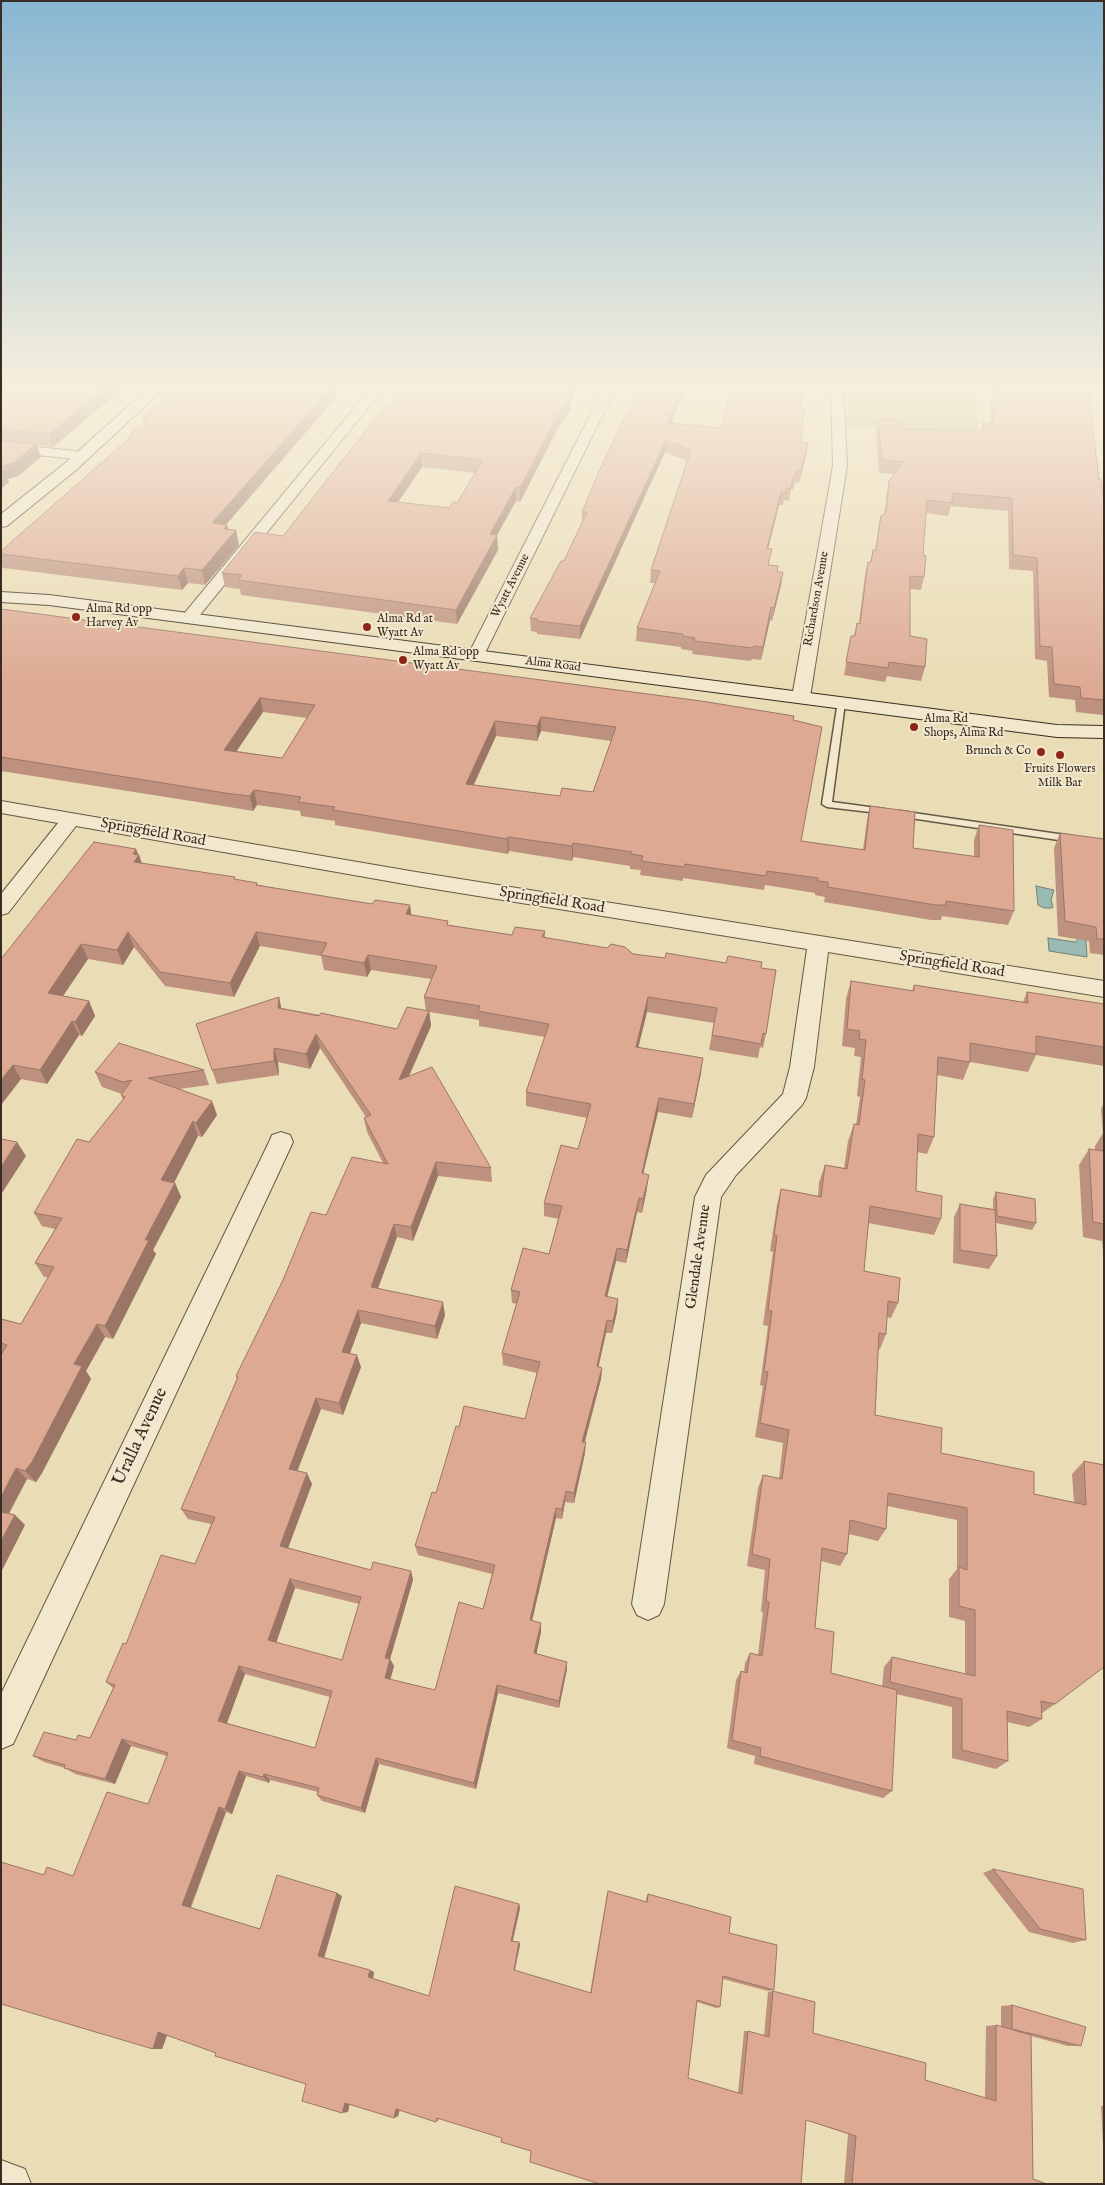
<!DOCTYPE html>
<html>
<head>
<meta charset="utf-8">
<style>
	body { margin:0 }
	#map { position:relative; width:1105px; height:2185px; overflow:hidden; background:#eadcb4; font-family:"IM FELL English",serif }
	canvas { display:block }
	.frame { position:absolute; inset:0; border:2px solid #392c22; pointer-events:none }
</style>
</head>
<body>
<div id="map">
<canvas width="1105" height="2185"></canvas>
<div class="frame"></div>
</div>
<script>
const ctx = document.querySelector('canvas').getContext('2d');
ctx.lineJoin = 'round';
function fillPath(path, color) { ctx.fillStyle = color; ctx.fill(path, 'evenodd'); }
const toPath = rows => new Path2D(rows.map(r => 'M' + r).join(''));
function stroke(path, color, width, dash) { ctx.strokeStyle = color; ctx.lineWidth = width; ctx.lineCap = dash ? 'butt' : 'round'; ctx.setLineDash(dash || []); ctx.stroke(path); }
function label(font, color, halo, rows, align = 'center') {
  ctx.font = font + ' "IM FELL English",serif'; ctx.lineWidth = 4; ctx.setLineDash([]); ctx.textBaseline = 'middle'; ctx.strokeStyle = halo; ctx.fillStyle = color; for (const [text, x, y, turn = 0] of rows) {
    ctx.save(); ctx.translate(x, y); ctx.rotate((+turn || 0) * Math.PI / 180); ctx.textAlign = isNaN(turn) ? turn : align; if (halo) ctx.strokeText(text, 0, 0); ctx.fillText(text, 0, 0); ctx.restore();
  }
}
fillPath(toPath([
	[850,382,976,382,978,435,846,426]
]), '#bfbe87');
const water = toPath([
	[1036,886,1054,890,1051,900,1053,907,1052,908,1044,908,1038,905,1036,886],
	[1048,938,1075,942,1079,938,1086,940,1087,957,1049,951,1048,938]
]);
fillPath(water, '#98bab2');
stroke(water, '#728178', 1);
const lane = toPath([
	[838,701,845,703,832,802,884,809,889,812,887,814,827,807,822,804,838,701],
	[900,811,1072,836,1077,839,1072,842,897,816,895,814,900,811]
]);
const street = toPath([
	[376,382,389,382,195,621,183,621,181,618,183,615,376,382],
	[607,382,619,382,484,655,482,659,470,659,468,655,607,382],
	[831,382,843,382,847,466,810,697,807,701,801,702,795,701,792,697,833,466,831,382],
	[1,443,83,452,90,456,83,460,1,451,1,443],
	[1,801,416,872,1104,981,1104,997,828,952,814,1067,806,1098,802,1105,736,1175,721,1197,664,1604,659,1615,648,1620,637,1615,632,1604,695,1197,706,1175,783,1094,790,1067,807,949,416,886,76,826,8,913,1,915,1,894,58,823,1,813,1,801],
	[281,1132,290,1135,293,1142,13,1744,1,1749,1,1694,269,1142,272,1135,281,1132],
	[1,2160,25,2169,31,2184,1,2184,1,2160]
]);
const secondary = toPath([
	[155,382,171,382,76,470,7,526,1,527,1,514,64,464,155,382],
	[1,592,49,595,1057,725,1104,726,1104,738,1057,737,49,605,1,602,1,592]
]);
stroke(lane, '#655846', 3);
stroke(street, '#655846', 2);
stroke(secondary, '#392c22', 2);
fillPath(lane, '#f1e8ce');
fillPath(street, '#f1e8ce');
fillPath(secondary, '#f1e8ce');
fillPath(toPath([
	[1,382,130,382,53,447,37,445,41,457,18,476,8,479,9,482,1,489],
	[404,382,571,402,571,410,559,426,520,502,516,501,497,535,498,550,457,624,241,595,240,589,225,587,222,573,283,536],
	[422,467,475,473,457,503,449,508,398,502],
	[648,382,687,382,671,423,722,428,732,382,730,382,804,382,801,408,801,442,808,443,806,455,799,483,795,482,793,490,791,489,789,501,784,500,783,505,779,505,768,548,769,565,777,572,783,572,781,585,772,621,770,620,761,660,752,659,751,661,692,654,693,651,681,649,681,647,636,641,637,628,655,583,650,583,651,570,688,461,665,452,580,639,537,634,537,632,531,631,530,618,564,561,582,523,582,512,642,397],
	[991,382,1089,382,1087,387,1099,479,1104,503,1103,715,1076,712,1075,700,1049,697,1047,661,1035,659,1033,571,1009,569,1008,511,951,506,948,516,926,513,923,555,924,577,921,590,910,589,910,636,925,667,921,681,887,676,885,682,844,675,851,636,854,636,857,623,859,623,865,575,868,562,870,562,873,550,875,550,881,515,884,515,887,493,889,481,894,474,879,473,876,435,878,423,880,423,880,420,904,429,981,431,983,422,990,423],
	[338,393,338,395,226,525,227,525,228,529,239,545,205,585,188,583,182,590,3,568,1,564,1,551,129,438,129,436,144,421,143,417],
	[1,609,793,720,801,841,863,850,867,820,870,806,913,848,974,857,974,840,979,825,1014,911,1008,925,942,916,941,920,931,920,824,902,825,897,815,895,815,893,765,885,764,890,683,878,683,881,640,875,641,870,630,869,630,866,573,857,572,861,509,851,508,854,335,825,335,821,301,816,300,811,257,805,253,811,229,807,1,771],
	[263,712,307,718,282,758,236,751],
	[541,731,611,741,593,792,560,796,474,785,496,736,537,741],
	[1060,833,1104,839,1104,955,1090,953,1089,941,1058,936,1054,848],
	[139,855,142,864,257,883,258,885,372,904,410,905,411,915,448,925,512,935,545,931,545,938,633,954,665,958,726,963,761,968,766,1034,763,1048,760,1047,758,1058,709,1050,714,1023,647,1012,638,1047,701,1073,692,1118,658,1112,643,1174,647,1188,642,1213,637,1212,626,1263,616,1261,607,1297,618,1299,617,1312,612,1333,606,1333,598,1367,602,1368,601,1379,584,1442,585,1453,574,1503,565,1502,562,1519,556,1518,532,1621,541,1623,541,1632,536,1654,567,1662,567,1669,559,1708,498,1693,476,1789,379,1764,365,1813,322,1801,317,1795,318,1792,270,1780,269,1783,246,1776,232,1814,226,1812,191,1908,260,1929,342,1896,324,1958,374,1972,373,1979,429,1996,519,1904,520,1908,513,1941,519,1942,520,1945,515,1971,590,1993,607,1894,608,1891,646,1902,646,1898,648,1894,729,1933,774,1990,768,1991,723,1979,720,2007,716,2008,697,2002,688,2078,738,2093,744,2031,748,2031,764,2036,768,1992,773,1991,813,2033,925,2080,985,2098,986,2026,996,2025,1001,2027,1001,2006,1012,2005,1081,2046,1068,2046,1031,2036,1033,2179,1047,2184,844,2184,848,2134,806,2120,531,2151,502,2138,439,2118,439,2120,436,2122,400,2110,398,2116,394,2118,349,2104,348,2112,306,2084,167,2035,162,2049,153,2049,44,1875,73,1876,148,1804,167,1756,131,1746,115,1784,75,1774,65,1768,44,1762,33,1756,76,1740,90,1738,113,1688,106,1682,126,1644,195,1564,211,1524,188,1519,181,1509,237,1379,236,1376,326,1215,383,1163,367,1132,364,1118,366,1117,320,1048,310,1069,278,1062,279,1075,217,1084,196,1024,282,1008,397,1029,426,1011,424,997,431,979,371,970,367,977,324,970,321,956,260,946,234,997,165,986,134,947,123,965,88,959,62,996,89,1001,95,1016,82,1036,79,1035,47,1084,21,1079,1,1105,1,959],
	[429,1012,479,1020,479,1026,545,1037,526,1092,526,1106,587,1118,578,1149,544,1203,544,1216,559,1219,549,1254,511,1290,512,1303,517,1304,502,1353,503,1365,537,1373,525,1419,459,1427,436,1493,415,1546,418,1555,492,1574,483,1609,435,1690,390,1679,394,1666,390,1659,413,1580,411,1571,371,1570,288,1548,312,1484,297,1471,321,1409,343,1415,361,1367,350,1353,361,1323,437,1339,445,1315,378,1288,397,1237,413,1241,438,1176,492,1182,491,1168,409,1076,431,1026],
	[295,1588,359,1604,342,1660,276,1643],
	[245,1674,330,1697,315,1748,227,1723],
	[851,981,912,991,914,985,1023,1002,1027,992,1104,1004,1104,1066,1036,1055,1028,1072,970,1062,963,1080,937,1075,934,1137,927,1154,917,1152,916,1191,941,1219,934,1235,868,1223,864,1271,898,1303,891,1318,887,1317,886,1334,880,1349,878,1349,875,1415,941,1453,1034,1494,1074,1502,1072,1474,1084,1461,1104,1465,1055,1704,1042,1713,1042,1719,1029,1727,1007,1722,1008,1761,996,1769,952,1758,952,1707,896,1694,892,1791,883,1798,754,1764,755,1756,727,1748,736,1680,741,1671,744,1672,745,1663,750,1653,758,1655,763,1612,761,1612,765,1570,747,1566,758,1488,763,1475,779,1479,783,1443,755,1437,763,1386,760,1385,768,1326,763,1325,773,1252,770,1251,777,1205,781,1189,818,1196,819,1182,825,1165,844,1168,848,1141,854,1124,856,1125,860,1097,857,1096,861,1057,854,1056,855,1048,842,1046,846,999],
	[887,1506,957,1520,957,1569,949,1579,949,1617,965,1621,965,1674,892,1657,884,1667,882,1687,831,1673,815,1628,821,1561,840,1566,847,1554,849,1534,878,1541,886,1529],
	[204,1070,209,1085,179,1089,217,1115,202,1137,198,1136,174,1183,175,1183,181,1197,153,1250,156,1254,113,1339,105,1337,86,1371,91,1379,42,1473,36,1482,27,1479,9,1514,15,1515,25,1525,1,1572,1,1355,2,1354,1,1353,1,1319,21,1324,48,1277,44,1277,35,1263,55,1229,42,1226,34,1213,123,1100,121,1095,122,1094,102,1087,95,1072],
	[1104,1103,1104,1262,1102,1241,1083,1237,1079,1165,1089,1149,1095,1150,1095,1146,1103,1133,1101,1109],
	[996,1192,1036,1223,1032,1230,996,1223,997,1256,989,1269,953,1263,954,1217,960,1204,993,1209,993,1199],
	[1104,1712,1104,1728,1103,1713],
	[993,1869,1086,1940,1073,1943,1029,1932,983,1873],
	[1101,2106,1104,2106,1104,2164]
]), '#be917e');
fillPath(toPath([
	[112,382,130,382,53,447,49,434],
	[335,382,348,382,338,393,338,395,215,537,212,523],
	[574,382,581,382,571,402,571,410,559,426,520,502,520,488,559,413,568,394],
	[684,382,687,382,667,435,667,423],
	[666,440,665,452,580,639,580,626],
	[808,443,806,455,799,483,801,470],
	[36,444,41,457,18,476,8,479,9,482,1,489,2,466],
	[421,453,422,467,389,515,388,501],
	[516,487,516,501,497,535,498,550,457,624,456,610,490,534],
	[781,492,779,505,765,561,767,548],
	[227,525,230,537,236,530,239,545,205,585,202,570,224,529],
	[184,568,188,583,182,590,178,576],
	[783,572,781,585,772,621,774,608],
	[771,607,770,620,761,660,763,647],
	[260,698,263,712,228,764,224,750],
	[541,717,541,731,537,741,537,726],
	[495,721,496,736,467,798,466,784],
	[254,790,257,805,253,811,250,796],
	[508,837,509,851,508,854,507,839],
	[573,843,573,857,572,861,572,846],
	[136,849,139,856,139,855,144,870,134,862,133,854],
	[410,905,412,920,406,914],
	[128,932,134,947,123,965,117,950],
	[256,932,260,946,234,997,230,983],
	[81,944,88,959,55,1008,48,993],
	[368,955,371,970,367,977,364,963],
	[279,997,282,1011,278,1008],
	[648,997,647,1012,635,1061,636,1047],
	[89,1001,95,1016,82,1036,75,1022],
	[429,1011,431,1026,401,1094,399,1080],
	[72,1021,79,1035,47,1084,40,1070],
	[316,1034,320,1048,310,1069,306,1054],
	[274,1048,278,1062,279,1075,274,1061],
	[703,1058,701,1073,692,1118,694,1104],
	[13,1065,21,1079,1,1105,1,1080],
	[659,1098,658,1112,640,1187,642,1173],
	[212,1101,217,1115,202,1137,196,1123],
	[193,1121,198,1136,168,1194,161,1180],
	[17,1142,26,1156,2,1193,1,1191,1,1167],
	[436,1162,438,1176,413,1241,411,1227],
	[649,1175,647,1188,642,1213,643,1199],
	[175,1183,181,1197,153,1250,156,1254,113,1339,105,1326,145,1240],
	[639,1198,637,1212,626,1263,627,1250],
	[394,1224,397,1237,374,1299,371,1287],
	[617,1248,616,1261,604,1309,605,1296],
	[618,1299,617,1312,612,1333,613,1321],
	[443,1302,445,1315,437,1339,435,1326],
	[358,1310,361,1323,346,1364,342,1352],
	[607,1320,606,1333,596,1378,597,1366],
	[97,1324,105,1337,86,1371,91,1379,42,1473,36,1482,25,1471,74,1364],
	[357,1355,361,1367,343,1415,339,1403],
	[602,1368,601,1379,582,1453,582,1442],
	[316,1398,321,1409,294,1480,289,1469],
	[586,1442,585,1453,574,1503,574,1493],
	[16,1468,27,1479,5,1520,1,1516,1,1497],
	[307,1473,312,1484,285,1556,280,1546],
	[566,1491,565,1502,562,1519,562,1509],
	[556,1508,556,1518,530,1629,530,1620],
	[15,1515,25,1525,1,1572,1,1541],
	[411,1571,413,1580,390,1659,394,1666,389,1685,385,1678,385,1658],
	[290,1579,295,1588,274,1649,268,1640],
	[541,1623,541,1632,535,1661,534,1653],
	[567,1662,567,1669,559,1708,559,1701],
	[239,1666,245,1674,225,1728,218,1721],
	[497,1685,498,1693,476,1789,474,1783],
	[122,1739,131,1746,115,1784,105,1779],
	[376,1758,379,1764,365,1813,361,1808],
	[239,1771,246,1776,232,1814,225,1809],
	[264,1774,270,1780,269,1783,263,1777],
	[219,1807,226,1812,190,1908,182,1905],
	[337,1893,342,1896,324,1958,318,1956],
	[519,1904,520,1908,512,1943,511,1941],
	[519,1942,520,1945,514,1972,514,1970],
	[370,1970,374,1972,373,1979,368,1977],
	[158,2032,168,2033,162,2049,153,2049],
	[350,2102,348,2112,342,2113,345,2103],
	[400,2108,398,2116,394,2118,396,2109]
]), '#9b7667');
const building = toPath([
	[1,382,112,382,49,434,1,429,1,382],
	[182,382,336,382,212,523,227,525,224,529,236,530,202,570,184,568,178,576,1,554,1,551,132,436,129,436,148,417,143,417,182,382],
	[404,382,574,382,568,394,571,396,559,413,520,488,516,487,490,534,497,535,456,610,238,580,242,575,222,573,255,532,283,536,404,382],
	[421,453,483,460,457,503,453,502,449,508,388,501,421,453],
	[648,382,684,382,667,423,722,428,732,382,804,382,801,408,804,409,801,442,808,443,801,470,797,470,795,477,793,477,791,489,786,488,785,493,781,492,767,548,772,549,768,565,778,566,777,572,783,572,774,608,771,607,763,647,754,646,753,648,694,641,695,638,682,636,683,634,637,628,660,571,651,570,691,450,666,440,580,626,537,621,537,619,530,618,561,561,564,561,587,512,582,512,597,476,625,416,634,401,638,397,642,397,648,382],
	[994,382,1087,382,1099,479,1101,479,1104,503,1104,700,1081,698,1080,687,1054,684,1052,647,1040,646,1037,558,1013,555,1012,498,952,493,952,503,927,500,923,555,926,556,924,577,910,576,910,636,927,639,925,667,889,662,888,668,846,662,851,636,855,636,857,623,860,624,868,562,871,562,873,550,876,550,881,515,884,515,886,512,889,481,903,462,882,460,878,423,880,423,880,420,903,421,904,429,983,431,983,422,993,423,994,382],
	[1,441,36,444,14,463,2,466,4,469,1,472,1,441],
	[1,609,701,701,794,716,793,720,822,727,801,841,865,850,870,806,915,812,913,848,979,857,979,825,1013,830,1014,911,946,901,946,905,936,905,828,887,828,882,818,881,818,878,767,871,766,876,685,864,684,867,641,861,643,856,631,854,632,852,573,843,572,846,508,837,507,839,333,810,335,807,298,802,301,797,254,790,250,796,225,793,1,757,1,609],
	[260,698,315,705,282,758,224,750,260,698],
	[541,717,616,727,593,792,562,788,560,796,466,784,495,721,537,726,541,717],
	[1060,833,1104,839,1104,939,1097,939,1096,927,1065,921,1060,833],
	[94,842,136,849,133,854,139,855,134,862,235,877,234,879,257,883,256,885,372,904,375,900,410,905,406,914,448,921,447,925,512,935,515,927,545,931,542,937,607,948,611,944,625,947,633,954,665,958,666,953,726,963,728,956,762,962,761,968,776,970,766,1034,763,1033,761,1044,712,1035,717,1008,648,997,636,1047,703,1058,694,1104,659,1098,642,1173,649,1175,643,1199,639,1198,627,1250,617,1248,605,1296,618,1299,613,1321,607,1320,597,1366,602,1368,582,1442,586,1442,574,1493,566,1491,562,1509,556,1508,530,1620,541,1623,534,1653,567,1662,559,1701,497,1685,474,1783,376,1758,361,1808,317,1795,319,1788,264,1774,263,1777,239,1771,225,1809,219,1807,182,1905,260,1929,277,1875,337,1893,318,1956,370,1970,368,1977,429,1996,455,1886,519,1904,511,1941,519,1942,514,1970,591,1993,608,1891,647,1902,648,1894,731,1917,729,1933,777,1945,774,1990,723,1976,720,2007,697,2000,688,2078,742,2094,748,2031,769,2037,773,1991,815,2002,813,2033,926,2063,925,2080,996,2101,996,2025,1031,2035,1033,2179,1047,2184,852,2184,856,2136,806,2120,801,2184,600,2184,530,2162,531,2151,501,2142,502,2138,437,2118,436,2122,396,2109,394,2118,345,2103,342,2113,302,2101,306,2084,215,2056,216,2053,158,2032,153,2049,1,2004,1,1862,44,1875,47,1867,73,1876,107,1792,148,1804,168,1753,122,1739,105,1779,64,1768,65,1765,33,1756,44,1732,76,1740,78,1735,90,1738,115,1685,106,1682,123,1643,126,1644,161,1555,195,1564,215,1517,181,1509,238,1377,236,1376,283,1280,311,1212,326,1215,352,1157,388,1164,364,1118,371,1115,316,1034,306,1054,274,1048,274,1061,212,1070,196,1024,279,997,278,1008,319,1016,321,1013,397,1029,407,1007,429,1011,399,1080,432,1067,491,1168,436,1162,411,1227,394,1224,371,1287,443,1302,435,1326,358,1310,342,1352,357,1355,339,1403,316,1398,289,1469,307,1473,280,1546,371,1570,373,1562,411,1571,385,1658,390,1659,385,1678,435,1690,459,1602,483,1609,495,1565,415,1546,432,1492,436,1493,456,1426,459,1427,464,1406,525,1419,540,1362,502,1353,520,1292,511,1290,523,1248,549,1254,562,1206,544,1203,561,1145,578,1149,591,1104,526,1092,549,1024,478,1011,480,1006,424,997,437,966,368,955,364,963,321,955,327,943,256,932,230,983,160,972,128,932,117,950,81,944,48,993,89,1001,75,1022,72,1021,40,1070,13,1065,1,1080,1,959,94,842],
	[290,1579,361,1597,342,1660,268,1640,290,1579],
	[239,1666,332,1691,315,1748,218,1721,239,1666],
	[851,981,914,991,914,985,1028,1003,1027,992,1104,1004,1104,1047,1036,1036,1036,1054,970,1043,970,1062,938,1057,934,1137,918,1134,916,1191,942,1196,941,1219,870,1206,864,1271,900,1278,898,1303,888,1301,886,1334,879,1333,875,1415,942,1428,941,1453,1034,1472,1034,1494,1086,1505,1084,1461,1104,1465,1104,1667,1055,1704,1041,1701,1042,1719,1007,1711,1008,1761,962,1750,962,1699,890,1682,892,1657,975,1676,975,1610,959,1606,959,1567,967,1570,967,1508,888,1493,886,1529,850,1520,847,1554,822,1548,815,1628,834,1632,831,1673,897,1690,892,1791,760,1756,761,1748,732,1740,741,1671,747,1673,750,1653,762,1656,769,1602,766,1601,770,1559,752,1554,763,1475,782,1479,789,1430,760,1423,768,1372,764,1371,772,1311,768,1310,777,1236,774,1235,781,1189,821,1197,825,1165,847,1169,854,1124,859,1125,865,1080,862,1079,866,1040,859,1039,860,1031,847,1029,851,981],
	[119,1043,204,1070,148,1078,212,1101,196,1123,193,1121,161,1180,175,1183,145,1240,149,1240,105,1326,97,1324,74,1364,82,1366,32,1462,25,1471,16,1468,1,1497,1,1355,7,1345,1,1343,1,1319,21,1324,54,1267,35,1263,62,1218,34,1213,77,1139,89,1142,125,1097,121,1095,132,1080,123,1082,95,1072,119,1043],
	[1,1139,17,1142,1,1167,1,1139],
	[1089,1149,1104,1151,1104,1224,1093,1222,1089,1149],
	[996,1192,1035,1199,1036,1223,997,1216,996,1192],
	[960,1204,995,1210,997,1256,960,1250,960,1204],
	[1,1512,15,1515,1,1541,1,1512],
	[993,1869,1083,1889,1086,1940,1040,1929,993,1869],
	[1012,2005,1086,2027,1081,2046,1012,2029,1012,2005]
]);
fillPath(building, '#dda993');
stroke(building, '#9b7667', 1);
const sky = ctx.createLinearGradient(0, 0, 0, 688);
sky.addColorStop(0, '#88b6d2');
sky.addColorStop(0.56, '#f6efdd');
sky.addColorStop(1, '#f6efdd00');
ctx.fillStyle = sky;
ctx.fillRect(0, 0, 1105, 688);
for (const [x, y, r, color] of [
	[76,617,5,"#8f2418"],
	[367,627,5,"#8f2418"],
	[403,660,5,"#8f2418"],
	[914,727,5,"#8f2418"],
	[1041,752,5,"#8f2418"],
	[1060,755,5,"#8f2418"]
]) { const dot = new Path2D(); dot.arc(x, y, r, 0, 2 * Math.PI); ctx.fillStyle = color; ctx.fill(dot); stroke(dot, '#f1e8ce', 2); }
label('12px', '#392c22', '#f1e8ce', [
	["Wyatt Avenue",511,586,-63],
	["Richardson Avenue",817,599,-80],
	["Alma Road",553,665,7]
]);
label('12px', '#392c22', '#f1e8ce', [
	["Alma Rd opp",86,610],
	["Harvey Av",86,624],
	["Alma Rd at",377,620],
	["Wyatt Av",377,634],
	["Alma Rd opp",413,653],
	["Wyatt Av",413,667],
	["Alma Rd",924,720],
	["Shops, Alma Rd",924,734],
	["Brunch & Co",1031,752,"right"],
	["Fruits Flowers",1060,770,"center"],
	["Milk Bar",1060,784,"center"]
], 'left');
label('15px', '#392c22', '#f1e8ce', [
	["Springfield Road",153,833,10],
	["Springfield Road",552,901,9],
	["Springfield Road",952,965,9],
	["Glendale Avenue",699,1257,-82]
]);
label('18px', '#392c22', '#f1e8ce', [
	["Uralla Avenue",141,1437,-65]
]);
</script>
</body>
</html>
